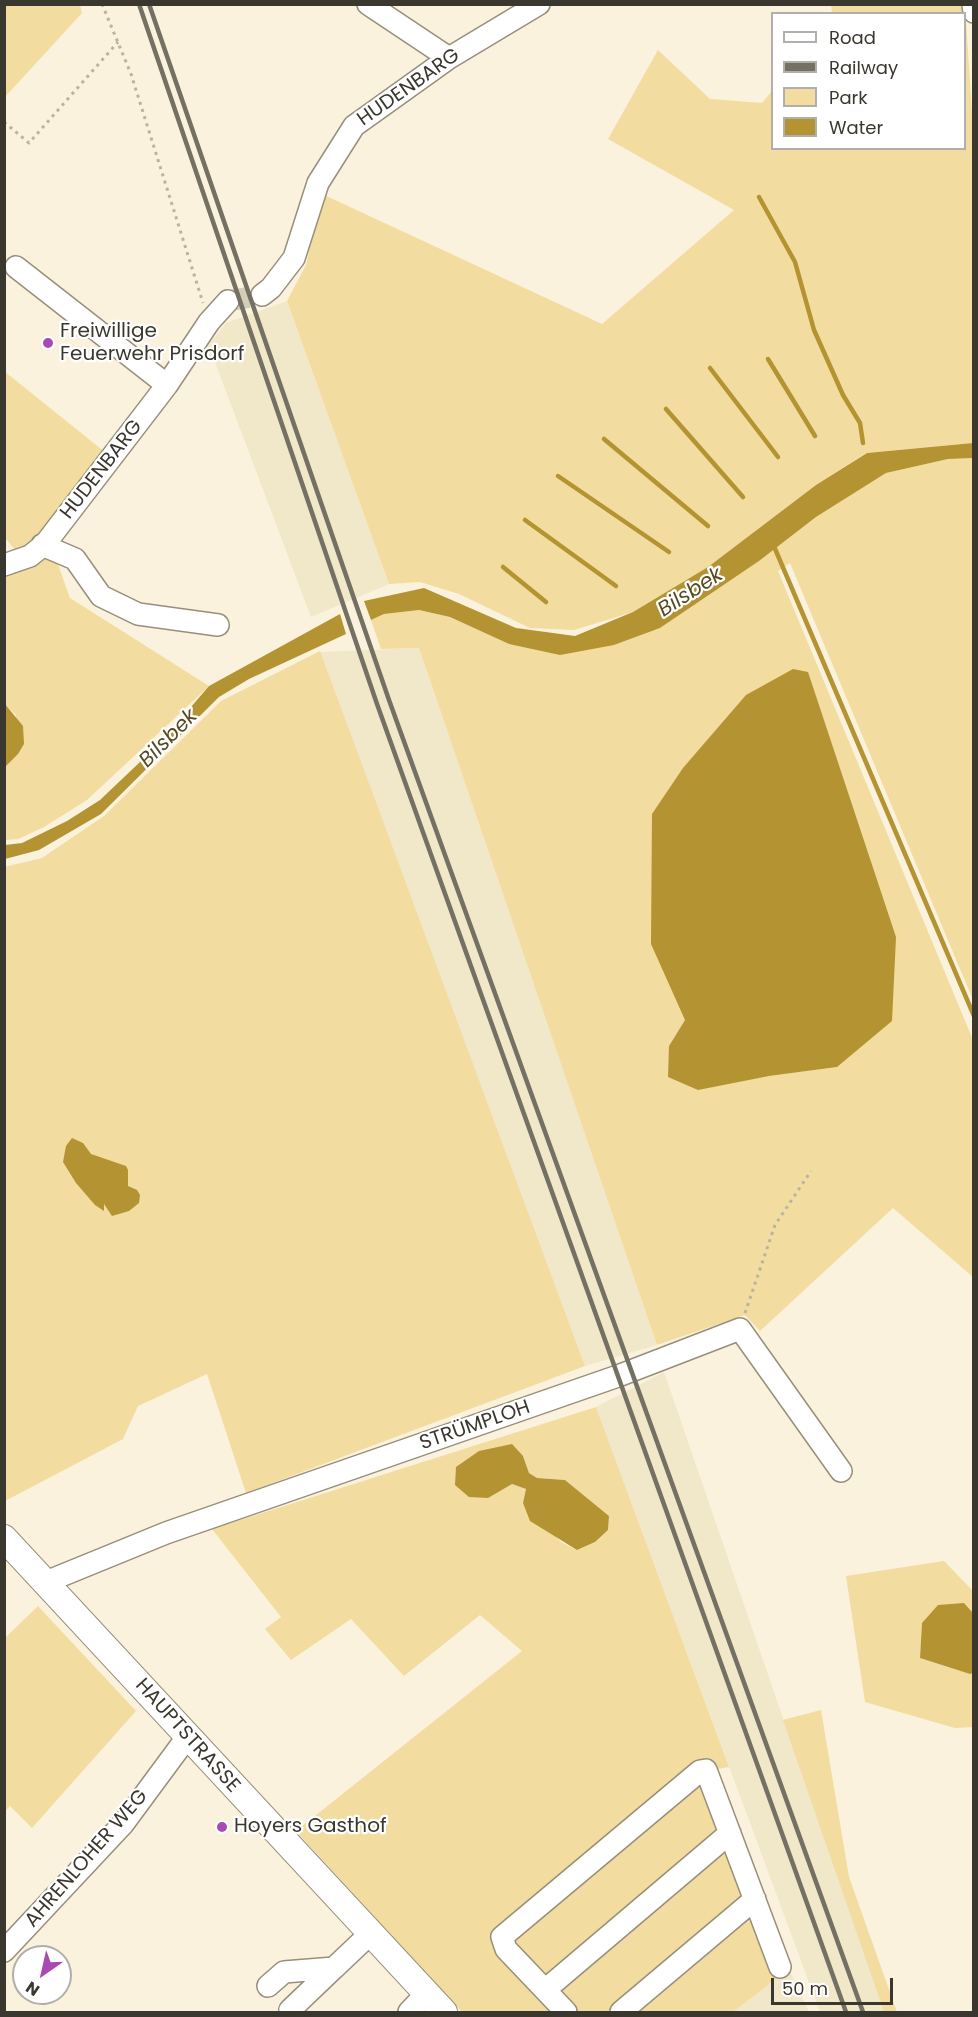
<!DOCTYPE html>
<html>
<head>
<meta charset="utf-8">
<style>
	body { margin:0 }
	#map { position:relative; width:978px; height:2017px; overflow:hidden; background:#faf2dc; font-family:Poppins,sans-serif }
	canvas { display:block }
	.frame { position:absolute; inset:0; border:6px solid #3a372e; pointer-events:none }
	.legend { position:absolute; left:771px; top:12px; width:195px; height:138px; box-sizing:border-box; background:#fff; border:2px solid #b0afab; margin:0; padding:8px 10px; list-style:none; font-size:18px; color:#3a372e }
	.legend li { display:flex; align-items:center; gap:12px; height:30px }
	.legend b { width:30px; border:2px solid #b0afab }
	.north { position:absolute; left:12px; top:1945px; width:60px; height:60px; box-sizing:border-box; background:#fff; border:2px solid #b0afab; border-radius:50%; rotate:214deg; font-size:16px; font-weight:700; line-height:24px; text-align:center; color:#3a372e }
	.north::after { content:''; display:block; margin:auto; width:21px; height:27px; background:#a94ab2; clip-path:polygon(50% 0,100% 100%,50% 72%,0 100%) }
	.scale { position:absolute; left:771px; top:1978px; width:122px; height:27px; box-sizing:border-box; border:3px solid #3a372e; border-top:0; padding-left:8px; font-size:18px; line-height:21px; white-space:nowrap; color:#3a372e; -webkit-text-stroke:4px #fff; paint-order:stroke }
</style>
</head>
<body>
<div id="map">
<canvas width="978" height="2017"></canvas>
<div class="frame"></div>
<ul class="legend">
<li><b style="height:8px;background:#fff"></b>Road</li>
<li><b style="height:8px;background:#747063"></b>Railway</li>
<li><b style="height:16px;background:#f2dc9f"></b>Park</li>
<li><b style="height:16px;background:#b49332"></b>Water</li>
</ul>
<div class="north">N</div>
<div class="scale">50 m</div>
</div>
<script>
const ctx = document.querySelector('canvas').getContext('2d');
ctx.lineJoin = 'round';
function fillPath(path, color) { ctx.fillStyle = color; ctx.fill(path, 'evenodd'); }
const toPath = rows => new Path2D(rows.map(r => 'M' + r).join(''));
function stroke(path, color, width, dash) { ctx.strokeStyle = color; ctx.lineWidth = width; ctx.lineCap = dash ? 'butt' : 'round'; ctx.setLineDash(dash || []); ctx.stroke(path); }
function label(font, color, halo, rows, align = 'center') {
  ctx.font = font + ' Poppins,sans-serif'; ctx.lineWidth = 4.5; ctx.setLineDash([]); ctx.textBaseline = 'middle'; ctx.strokeStyle = halo; ctx.fillStyle = color; for (const [text, x, y, turn = 0] of rows) {
    ctx.save(); ctx.translate(x, y); ctx.rotate((+turn || 0) * Math.PI / 180); ctx.textAlign = isNaN(turn) ? turn : align; if (halo) ctx.strokeText(text, 0, 0); ctx.fillText(text, 0, 0); ctx.restore();
  }
}
fillPath(toPath([
	[287,301,389,584,311,617,213,357,200,356,226,323],
	[419,648,657,1345,585,1366,320,652],
	[664,1372,884,2012,820,2012,596,1407],
	[789,1969,809,2012,733,2012]
]), '#f1e7c9');
fillPath(toPath([
	[5,4,80,5,82,13,5,97],
	[831,5,965,5,974,143,973,443,866,453,816,485,708,567,633,612,574,630,530,628,459,594,420,582,389,584,287,301,306,265,322,194,602,324,734,210,608,139,658,50,710,99,762,103,772,91,772,148,964,148,964,14,832,13],
	[4,371,106,453,35,541,17,552,5,538],
	[973,458,973,1000,790,563,778,571,973,1040,973,1277,893,1208,760,1331,745,1315,657,1345,419,648,381,649,371,620,384,614,419,610,450,617,509,644,614,645,660,628,759,561,816,517,886,473,948,459],
	[685,1020,837,1067,769,1076,669,1046],
	[55,556,70,598,209,686,87,800,44,827,18,839,5,840,4,767,18,754,16,715,5,704,5,575],
	[320,651,585,1366,246,1493,207,1374,138,1406,123,1439,5,1501,4,867,42,858,104,816,221,701],
	[596,1407,729,1767,717,1769,789,1969,733,2012,462,2012,296,1831,522,1651,480,1615,404,1676,351,1619,291,1660,265,1629,281,1617,212,1529],
	[523,1456,529,1473,537,1478,565,1480,609,1516,608,1530,595,1542,577,1550,561,1542,523,1503,526,1489,512,1484],
	[944,1561,973,1591,973,1613,964,1603,922,1623,920,1658,970,1674,973,1673,973,1727,955,1728,865,1702,846,1576],
	[38,1606,136,1711,32,1828,10,1806,5,1811,4,1639],
	[821,1710,849,1877,897,2012,884,2012,783,1720]
]), '#f2dc9f');
fillPath(toPath([
	[973,443,973,458,948,459,886,473,816,517,759,561,660,628,614,645,560,655,509,644,450,617,419,610,384,614,371,620,364,601,424,588,516,628,575,636,633,612,708,567,816,485,867,453],
	[340,614,346,634,249,679,219,697,101,814,39,850,5,859,5,845,22,843,67,821,100,800,160,743,209,686],
	[793,669,808,672,896,937,892,1021,837,1067,769,1076,698,1090,668,1077,669,1046,685,1020,651,944,652,814,683,768,746,695],
	[5,704,23,726,24,744,18,754,5,767],
	[72,1138,83,1143,91,1154,126,1166,128,1170,128,1186,137,1190,140,1195,139,1203,129,1211,112,1216,104,1204,104,1211,95,1205,76,1183,63,1162,66,1146],
	[512,1444,523,1456,529,1473,537,1478,565,1480,609,1516,608,1530,595,1542,577,1550,530,1521,523,1503,526,1489,512,1484,488,1498,469,1497,455,1485,456,1467,479,1451],
	[964,1603,973,1613,973,1673,970,1674,920,1658,922,1623,938,1605]
]), '#b49332');
stroke(toPath([
	[759,197,795,262,814,330,843,395,860,423,863,443],
	[768,359,815,436],
	[710,368,778,457],
	[666,409,743,497],
	[604,439,708,526],
	[558,476,669,552],
	[525,520,616,586],
	[773,544,974,1016],
	[503,567,546,602]
]), '#b49332', 4.5);
stroke(toPath([
	[228,301,262,295]
]), '#d4cdb9', 21, [21, 10]);
const minor = toPath([
	[368,4,449,58],
	[973,4,974,12],
	[16,267,167,385],
	[262,295,271,288,294,258,318,183,354,126,449,58,539,4],
	[42,545,75,559,101,596,138,614,218,625],
	[4,565,30,556,45,544,167,385,209,322,228,301],
	[46,1582,166,1533,618,1376,740,1329,841,1471],
	[4,1951,123,1824,188,1736],
	[268,1986,284,1972,334,1968,371,1933],
	[545,1990,730,1833],
	[291,2012,290,2010,334,1968],
	[409,2012,426,1994],
	[566,2012,506,1949,502,1937,700,1771,706,1770,780,1967],
	[621,2012,755,1899]
]);
const major = toPath([
	[4,1538,444,2012]
]);
stroke(minor, '#978f7b', 24);
stroke(major, '#978f7b', 28);
stroke(toPath([
	[102,4,131,74,203,303],
	[4,122,29,143,118,42],
	[745,1313,775,1225,811,1171]
]), '#b9b3a1', 3, [3, 4.5]);
stroke(minor, '#fff', 21);
stroke(major, '#fff', 26);
stroke(toPath([
	[139,4,377,704,846,2012],
	[149,4,389,700,863,2012]
]), '#747063', 4.5);
for (const [x, y, r, color] of [
	[48,343,6,"#a94ab2"],
	[222,1827,6,"#a94ab2"]
]) { const dot = new Path2D(); dot.arc(x, y, r, 0, 2 * Math.PI); ctx.fillStyle = color; ctx.fill(dot); stroke(dot, '#fff', 2); }
label('20px', '#3a372e', '#fff', [
	["HUDENBARG",409,88,-35],
	["HUDENBARG",102,470,-52],
	["STRÜMPLOH",475,1426,-19],
	["HAUPTSTRASSE",187,1736,48],
	["AHRENLOHER WEG",87,1859,-49]
]);
label('20px', '#3a372e', '#fff', [
	["Freiwillige",60,332],
	["Feuerwehr Prisdorf",60,355],
	["Hoyers Gasthof",234,1827]
], 'left');
label('italic 21px', '#574921', '#fff', [
	["Bilsbek",691,593,-33],
	["Bilsbek",169,739,-45]
]);
</script>
</body>
</html>
